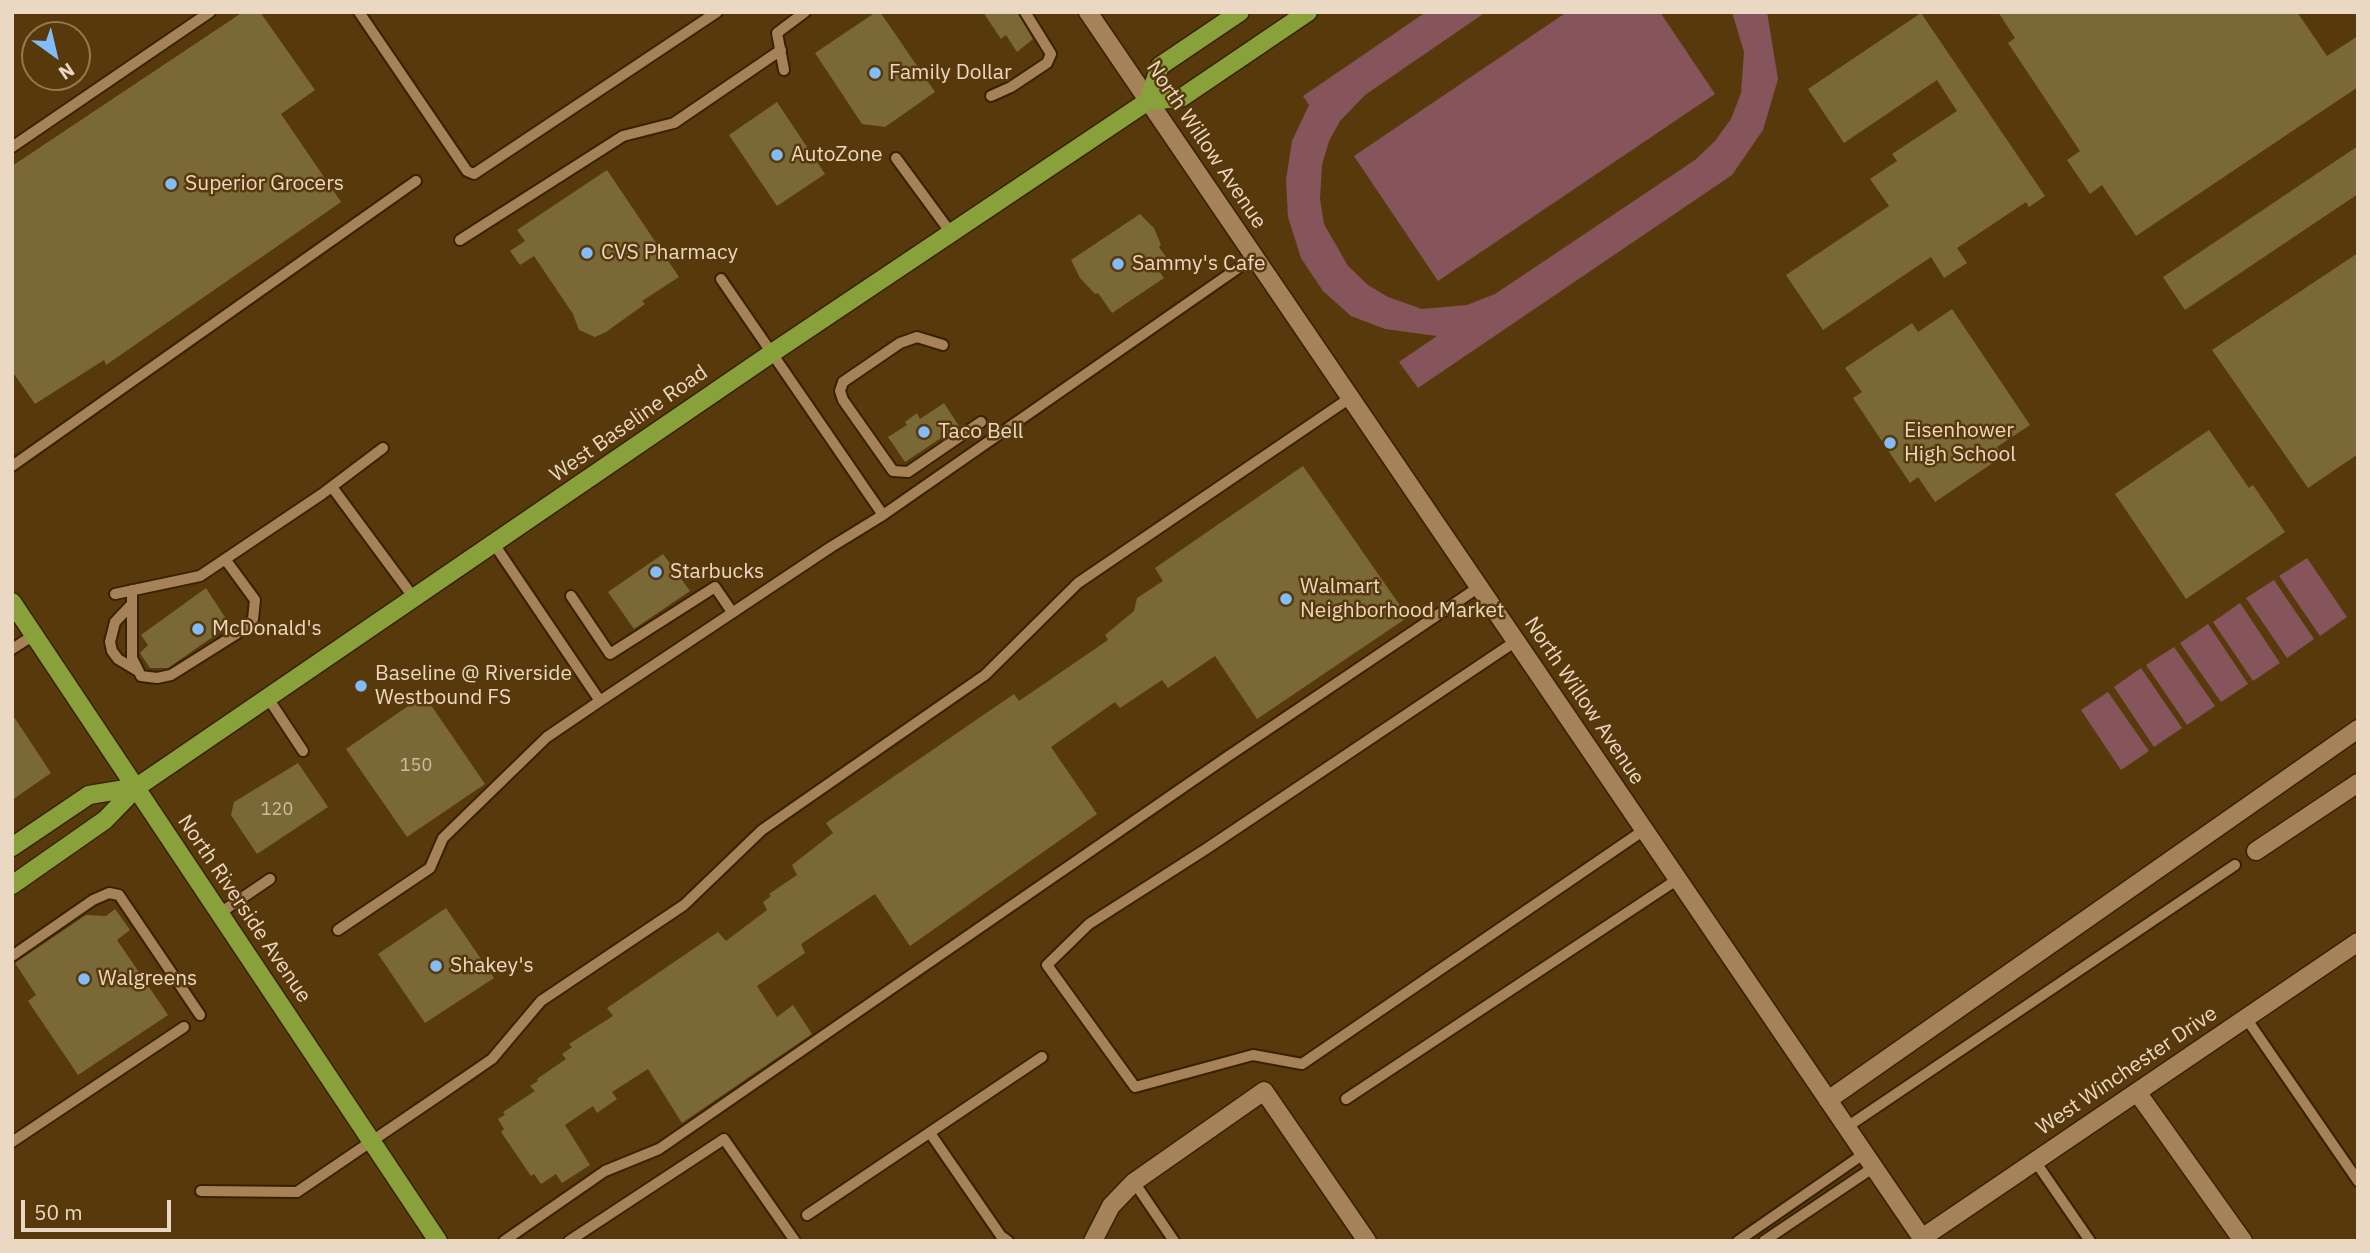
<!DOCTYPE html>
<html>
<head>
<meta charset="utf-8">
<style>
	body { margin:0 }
	#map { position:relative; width:2370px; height:1253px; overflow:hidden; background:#58390c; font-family:"IBM Plex Sans",sans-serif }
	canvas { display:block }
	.frame { position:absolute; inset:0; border:14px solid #ebd8c2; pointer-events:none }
	.north { position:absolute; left:21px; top:21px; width:70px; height:70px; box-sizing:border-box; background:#58390c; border:2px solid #937955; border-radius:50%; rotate:146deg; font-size:19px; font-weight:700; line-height:28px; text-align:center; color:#ebd8c2 }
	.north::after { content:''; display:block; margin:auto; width:24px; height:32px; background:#82bcfa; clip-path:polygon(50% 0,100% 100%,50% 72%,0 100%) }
	.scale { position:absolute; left:21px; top:1200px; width:150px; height:32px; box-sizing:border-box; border:4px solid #ebd8c2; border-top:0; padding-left:9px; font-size:21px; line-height:24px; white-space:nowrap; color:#ebd8c2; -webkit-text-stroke:5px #58390c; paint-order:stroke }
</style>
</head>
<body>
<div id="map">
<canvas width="2370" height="1253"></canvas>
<div class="frame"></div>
<div class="north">N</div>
<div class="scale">50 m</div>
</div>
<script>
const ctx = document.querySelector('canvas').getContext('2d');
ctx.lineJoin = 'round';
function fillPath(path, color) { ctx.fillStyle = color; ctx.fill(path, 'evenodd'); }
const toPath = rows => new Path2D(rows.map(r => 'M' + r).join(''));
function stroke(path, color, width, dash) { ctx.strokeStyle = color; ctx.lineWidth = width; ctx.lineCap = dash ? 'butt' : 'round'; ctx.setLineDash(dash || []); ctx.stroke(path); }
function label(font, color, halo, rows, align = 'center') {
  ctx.font = font + ' "IBM Plex Sans",sans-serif'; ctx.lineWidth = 5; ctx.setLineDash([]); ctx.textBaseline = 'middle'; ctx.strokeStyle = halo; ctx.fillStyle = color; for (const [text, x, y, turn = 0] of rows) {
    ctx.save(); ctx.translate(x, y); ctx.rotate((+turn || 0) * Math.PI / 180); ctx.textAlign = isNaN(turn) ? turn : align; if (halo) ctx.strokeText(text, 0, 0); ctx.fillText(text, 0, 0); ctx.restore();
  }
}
fillPath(toPath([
	[1426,12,1486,12,1365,95,1340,121,1329,141,1322,165,1320,199,1324,224,1348,266,1368,285,1388,297,1422,309,1467,305,1495,294,1695,160,1715,141,1731,119,1741,93,1744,52,1732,12,1767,12,1778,79,1763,130,1732,175,1418,388,1399,362,1437,336,1385,329,1351,316,1323,291,1301,258,1288,217,1286,180,1292,141,1309,105,1303,96],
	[1567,12,1660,12,1715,94,1438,281,1354,156],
	[2307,558,2347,617,2320,636,2279,576],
	[2274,580,2314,639,2287,658,2246,598],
	[2240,603,2280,663,2253,681,2213,622],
	[2208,624,2248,684,2221,702,2180,643],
	[2174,647,2215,706,2187,725,2146,665],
	[2141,668,2182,728,2154,747,2114,687],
	[2108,692,2149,751,2121,770,2081,710]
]), '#86545b');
fillPath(toPath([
	[243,12,260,12,315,90,281,114,341,202,106,365,104,360,35,404,12,371,12,166],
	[876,12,880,12,935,92,885,127,862,124,815,53],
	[983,12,1017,12,1033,39,1017,52,1006,35,1001,39],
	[1998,12,2297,12,2327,56,2358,36,2358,87,2136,236,2102,185,2090,194,2067,160,2080,151,2008,43,2015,38],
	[1921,13,2045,196,2029,207,2026,202,1957,248,1967,263,1944,278,1931,257,1823,330,1786,275,1889,206,1870,179,1897,161,1892,154,1957,111,1937,80,1844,143,1808,89],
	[777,102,825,174,777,206,729,135],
	[2358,146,2358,194,2185,310,2163,277],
	[607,170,679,277,642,301,645,304,606,332,595,337,579,330,573,314,534,256,520,265,510,251,525,241,517,230],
	[1140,214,1154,228,1161,245,1159,247,1168,260,1157,268,1164,278,1112,313,1098,293,1095,294,1080,278,1071,260],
	[2358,253,2358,454,2308,488,2212,350],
	[1952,309,2030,425,1997,447,2003,456,1935,502,1918,477,1910,483,1853,398,1862,392,1845,368,1912,323,1918,332],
	[944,403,959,426,905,462,888,437,907,425,905,422,917,413,920,419],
	[2209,430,2249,488,2253,485,2285,532,2186,599,2115,494],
	[1303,466,1408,617,1257,719,1215,656,1168,688,1162,680,1120,708,1115,702,1051,747,1097,814,910,946,875,894,801,944,805,953,757,986,777,1017,793,1005,812,1034,682,1123,648,1069,612,1092,617,1099,597,1113,593,1106,565,1125,590,1165,562,1183,556,1174,541,1184,534,1174,531,1176,501,1132,504,1129,498,1119,505,1115,503,1112,535,1091,530,1086,538,1081,537,1079,566,1059,562,1054,572,1047,569,1044,613,1016,607,1008,718,932,726,941,767,910,763,902,771,896,769,894,797,875,792,865,833,833,826,823,1014,694,1019,701,1108,640,1105,635,1134,611,1137,598,1163,581,1155,568],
	[663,554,690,591,634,629,608,592],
	[206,588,230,625,168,668,150,668,140,653,148,645,141,635],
	[424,695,485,784,407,837,346,749],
	[12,714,51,773,12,800],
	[298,763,328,807,257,854,231,815,234,802],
	[446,908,494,978,425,1023,378,954],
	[115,909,130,930,117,940,168,1015,78,1075,28,1001,36,995,15,963,86,915,106,916]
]), '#7a6937');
const service = toPath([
	[359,12,467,171,474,174,717,12],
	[784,70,777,33,805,12],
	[991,96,1011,87,1047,63,1051,54,1025,12],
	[12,147,210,12],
	[896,158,951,233],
	[460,240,623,136,674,123,781,50],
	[721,279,883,515,1254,257],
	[943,345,917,337,900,343,843,382,840,391,843,400,893,471,908,472,981,422],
	[12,466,416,181],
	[332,487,414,598],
	[132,590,132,658,141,676,157,678,171,675,241,631,253,619,255,600,225,559],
	[115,594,200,576,322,494,383,448],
	[571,596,610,654,715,587,732,612],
	[132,604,115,622,110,642,112,651,118,659,138,671],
	[1516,641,1206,849,1089,924,1047,965,1135,1087,1253,1055,1302,1064,1644,830],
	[12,649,34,635],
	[268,698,303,751],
	[600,701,831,547,883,515],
	[220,913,270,879],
	[338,930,430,868,443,838,547,737,600,701,494,544],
	[12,956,93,900,109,893,119,895,200,1015],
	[2246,1018,2358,1181],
	[1346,1099,1678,879],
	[1847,1127,2235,865],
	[930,1133,1001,1236,1008,1241],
	[12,1142,184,1027],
	[2035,1161,2090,1241],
	[1134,1182,1174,1241],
	[201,1191,297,1192,444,1092,492,1059,541,1001,684,905,762,830,985,675,1078,583,1350,398],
	[807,1215,1042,1057],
	[504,1241,605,1171,659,1149,1227,757,1479,587],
	[569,1241,724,1139,795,1241],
	[1738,1241,1865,1153],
	[1764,1241,1874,1167]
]);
const minor = toPath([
	[2256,851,2358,783],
	[2137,1092,2243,1241],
	[1828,1100,2358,729],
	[1922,1238,2358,942],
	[1093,1241,1111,1206,1134,1182,1264,1091,1367,1241]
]);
const tertiary = toPath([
	[1088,12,1924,1241]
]);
const primary = toPath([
	[1148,101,1160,66,1240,12],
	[12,602,438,1241],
	[12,847,89,795,137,787],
	[12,885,105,820,137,787,772,353,1148,101,1181,98,1308,12]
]);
stroke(service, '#382100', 14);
stroke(minor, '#382100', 21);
stroke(tertiary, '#382100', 21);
stroke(primary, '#382100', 21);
stroke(service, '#a58258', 10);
stroke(minor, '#a58258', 18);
stroke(tertiary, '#a58258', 18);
stroke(primary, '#89a13b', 18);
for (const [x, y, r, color] of [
	[875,73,7,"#82bcfa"],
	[777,155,7,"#82bcfa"],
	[171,184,7,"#82bcfa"],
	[587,253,7,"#82bcfa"],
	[1118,264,7,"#82bcfa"],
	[924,432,7,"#82bcfa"],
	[1890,443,7,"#82bcfa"],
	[656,572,7,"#82bcfa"],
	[1286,599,7,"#82bcfa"],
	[198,629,7,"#82bcfa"],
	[361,686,7,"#82bcfa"],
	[436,966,7,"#82bcfa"],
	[84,979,7,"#82bcfa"]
]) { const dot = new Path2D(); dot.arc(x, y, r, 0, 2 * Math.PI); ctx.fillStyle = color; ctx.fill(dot); stroke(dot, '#58390c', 2.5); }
label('18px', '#cfbc9f', null, [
	["150",416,766],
	["120",277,810]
]);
label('21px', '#ebd8c2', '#58390c', [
	["Family Dollar",889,73],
	["AutoZone",791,155],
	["Superior Grocers",185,184],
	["CVS Pharmacy",601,253],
	["Sammy's Cafe",1132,264],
	["Eisenhower",1904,431],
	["High School",1904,455],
	["Taco Bell",938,432],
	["Starbucks",670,572],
	["Walmart",1300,587],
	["Neighborhood Market",1300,611],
	["McDonald's",212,629],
	["Baseline @ Riverside",375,674],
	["Westbound FS",375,698],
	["Shakey's",450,966],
	["Walgreens",98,979]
], 'left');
label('21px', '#ebd8c2', '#58390c', [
	["North Willow Avenue",1206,145,56],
	["West Baseline Road",629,424,-35],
	["North Willow Avenue",1584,701,56],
	["North Riverside Avenue",244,909,56],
	["West Winchester Drive",2127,1071,-34]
]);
</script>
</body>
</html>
